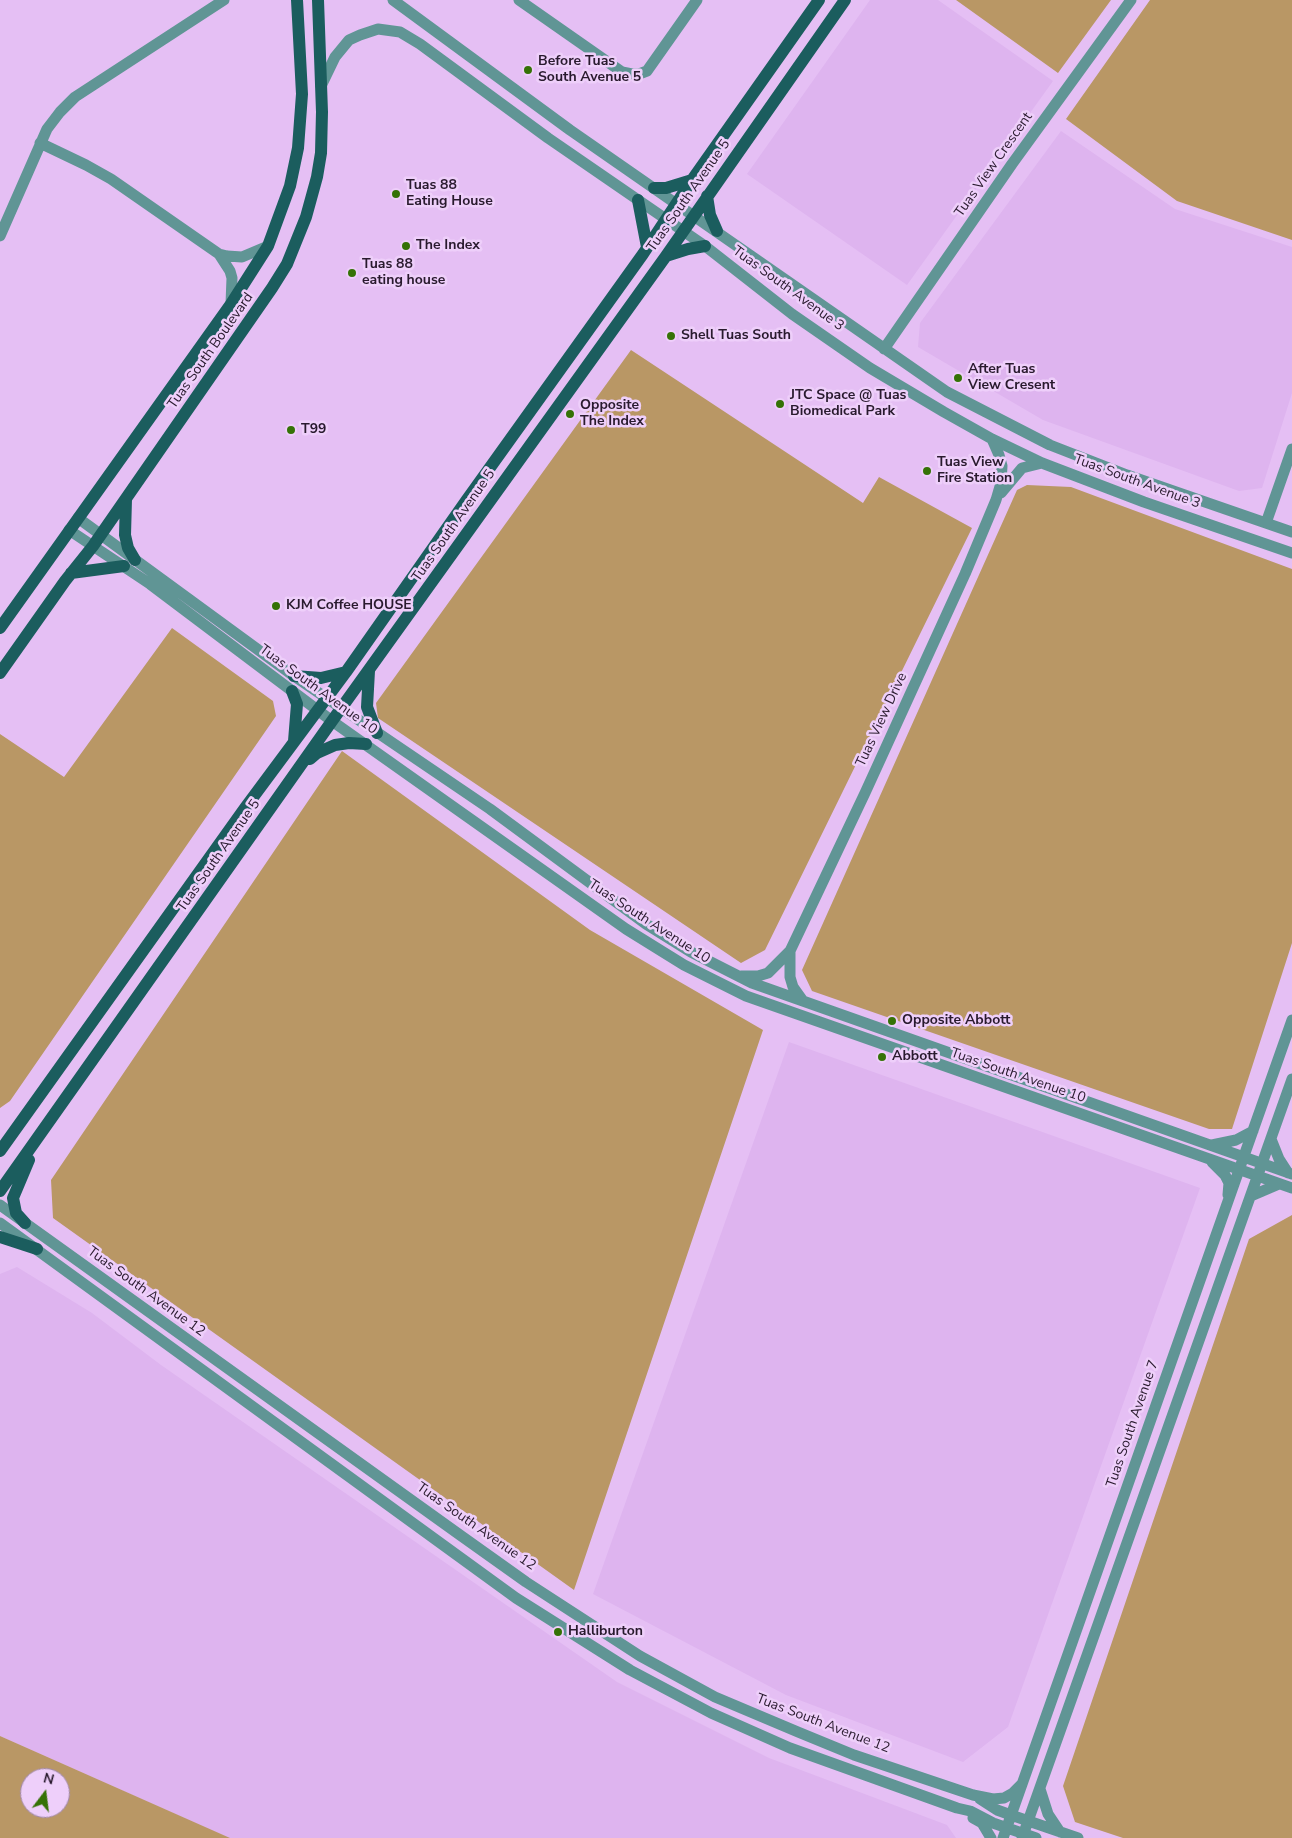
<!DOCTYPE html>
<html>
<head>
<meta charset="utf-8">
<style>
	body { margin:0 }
	#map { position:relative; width:1292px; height:1838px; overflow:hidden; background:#e5bff4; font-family:"Nunito Sans",sans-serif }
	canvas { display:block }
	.north { position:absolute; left:20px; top:1768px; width:50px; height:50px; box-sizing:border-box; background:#eecffa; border:1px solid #9f87a8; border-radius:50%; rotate:15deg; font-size:14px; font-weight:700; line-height:20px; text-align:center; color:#291a2e }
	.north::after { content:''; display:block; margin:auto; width:18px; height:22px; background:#357206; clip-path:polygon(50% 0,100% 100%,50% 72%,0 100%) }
</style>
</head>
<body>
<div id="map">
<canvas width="1292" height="1838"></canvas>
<div class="north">N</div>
</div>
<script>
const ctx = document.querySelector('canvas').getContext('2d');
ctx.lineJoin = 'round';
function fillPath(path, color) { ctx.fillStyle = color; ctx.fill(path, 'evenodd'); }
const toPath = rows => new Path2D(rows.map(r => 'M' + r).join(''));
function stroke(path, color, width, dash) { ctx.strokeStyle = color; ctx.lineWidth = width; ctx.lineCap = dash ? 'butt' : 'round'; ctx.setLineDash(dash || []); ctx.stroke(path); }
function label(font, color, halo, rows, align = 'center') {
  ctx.font = font + ' "Nunito Sans",sans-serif'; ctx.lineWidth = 5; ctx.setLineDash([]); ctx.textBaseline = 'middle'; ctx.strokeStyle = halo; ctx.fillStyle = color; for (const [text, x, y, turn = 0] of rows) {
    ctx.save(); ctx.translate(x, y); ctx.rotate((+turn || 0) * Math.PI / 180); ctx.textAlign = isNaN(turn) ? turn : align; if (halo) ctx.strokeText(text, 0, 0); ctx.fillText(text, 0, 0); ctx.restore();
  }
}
fillPath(toPath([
	[870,0,938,0,1053,81,907,285,747,174],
	[1061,131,1175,209,1292,247,1292,393,1262,488,1239,491,1043,420,918,347,920,323],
	[789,1042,1200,1188,1008,1727,963,1762,786,1695,593,1594],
	[17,1267,92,1313,161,1365,617,1682,769,1758,947,1825,956,1838,229,1838,0,1736,0,1274]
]), '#deb4ef');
fillPath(toPath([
	[956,0,1111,0,1058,73],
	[1150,0,1292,0,1292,240,1177,201,1066,119],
	[631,350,863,503,879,477,972,528,765,950,741,963,378,718,376,703],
	[1027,485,1071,487,1292,569,1292,943,1232,1129,1209,1129,812,991,802,970,1017,490],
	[172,628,273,701,276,716,10,1101,0,1108,0,734,64,777],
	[342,751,590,930,763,1030,574,1590,53,1218,51,1180],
	[1292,1215,1292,1838,1123,1838,1075,1822,1063,1786,1249,1239],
	[0,1736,230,1838,0,1838],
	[30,1778,60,1778,60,1808,30,1808]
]), '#b99765');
stroke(toPath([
	[393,0,570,130,947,392,1050,445,1127,475,1292,532],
	[519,0,622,72,632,74,639,74,647,71,697,0],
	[321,86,335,57,349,40,360,35,378,29,400,32,420,44,548,138,705,246,792,314,870,368,944,412,992,439,1042,463,1144,502,1292,553],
	[40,143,86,165,111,179,219,254,230,271,232,278,231,304],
	[0,236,47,129,60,112,75,97,224,0],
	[219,254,227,256,242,257,268,246],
	[884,349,1012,164,1131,0],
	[1001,493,1022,468,1042,463],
	[78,518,294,676,490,809,646,924,691,952,752,983,1292,1174],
	[1266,523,1292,449],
	[69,530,150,584,332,721,626,929,684,965,746,996,1292,1188],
	[790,951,790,977,793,987,803,1001],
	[741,976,758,976,768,973,790,951,865,793,965,574,996,500,1001,483,1002,466,999,455,992,439],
	[1271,1139,1279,1159,1288,1173],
	[1212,1145,1236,1140,1253,1131],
	[1212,1162,1225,1175,1229,1183,1228,1195],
	[1251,1196,1279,1184],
	[0,1205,460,1535,526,1582,640,1656,715,1697,798,1732,854,1755,973,1795,993,1799,1004,1798,1013,1793,1022,1784],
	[0,1223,516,1598,630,1670,711,1713,790,1748,957,1808,970,1811,993,1823,1036,1838],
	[1040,1789,1048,1814,1060,1832],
	[980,1799,997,1810,1011,1815,1078,1838],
	[973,1818,982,1823,991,1838],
	[1003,1838,1292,1020],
	[1022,1838,1292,1079]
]), '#609595', 11);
stroke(toPath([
	[654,188,666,188,692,180],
	[707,196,710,215,717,231],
	[638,200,647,247],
	[666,256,688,249,705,246],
	[126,499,125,535,128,548,135,560],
	[71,573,124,566],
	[0,628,231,304,268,246,290,186,298,148,302,94,297,0],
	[369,671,367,707,377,733],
	[0,673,65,581,93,546,272,288,287,264,306,217,317,177,321,153,322,112,318,0],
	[294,676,321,678,346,672],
	[292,691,297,704,294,741],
	[310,759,317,753,335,745,349,743,366,744],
	[0,1151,245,808,346,672,466,501,643,254,692,180,819,0],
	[0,1191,332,721,666,256,845,0],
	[25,1223,16,1213,13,1198,29,1160],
	[0,1237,37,1249]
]), '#1b5d5e', 12);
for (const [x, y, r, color] of [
	[528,70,5,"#357206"],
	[396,194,5,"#357206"],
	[406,246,5,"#357206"],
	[352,273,5,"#357206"],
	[671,336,5,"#357206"],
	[958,378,5,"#357206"],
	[780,404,5,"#357206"],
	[570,414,5,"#357206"],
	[291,430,5,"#357206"],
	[927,471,5,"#357206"],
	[276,606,5,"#357206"],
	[892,1021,5,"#357206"],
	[882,1057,5,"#357206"],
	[558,1632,5,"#357206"]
]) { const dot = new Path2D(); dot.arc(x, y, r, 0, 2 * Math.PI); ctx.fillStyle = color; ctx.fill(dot); stroke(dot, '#eecffa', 2); }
label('bold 14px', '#291a2e', '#eecffa', [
	["Before Tuas",538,62],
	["South Avenue 5",538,78],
	["Tuas 88",406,186],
	["Eating House",406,202],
	["The Index",416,246],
	["Tuas 88",362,265],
	["eating house",362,281],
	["Shell Tuas South",681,336],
	["After Tuas",968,370],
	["View Cresent",968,386],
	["JTC Space @ Tuas",790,396],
	["Biomedical Park",790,412],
	["Opposite",580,406],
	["The Index",580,422],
	["T99",301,430],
	["Tuas View",937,463],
	["Fire Station",937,479],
	["KJM Coffee HOUSE",286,606],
	["Opposite Abbott",902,1021],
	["Abbott",892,1057],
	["Halliburton",568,1632]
], 'left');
label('14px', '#291a2e', '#eecffa', [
	["Tuas View Crescent",994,165,-55],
	["Tuas South Avenue 5",689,196,-55],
	["Tuas South Avenue 3",788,289,36],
	["Tuas South Boulevard",211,351,-55],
	["Tuas South Avenue 3",1137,482,20],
	["Tuas South Avenue 5",454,526,-55],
	["Tuas South Avenue 10",318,690,36],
	["Tuas View Drive",882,720,-65],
	["Tuas South Avenue 5",219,856,-55],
	["Tuas South Avenue 10",649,922,33],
	["Tuas South Avenue 10",1018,1076,19],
	["Tuas South Avenue 12",146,1292,36],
	["Tuas South Avenue 7",1133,1424,-71],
	["Tuas South Avenue 12",476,1527,35],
	["Tuas South Avenue 12",823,1724,21]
]);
</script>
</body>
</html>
